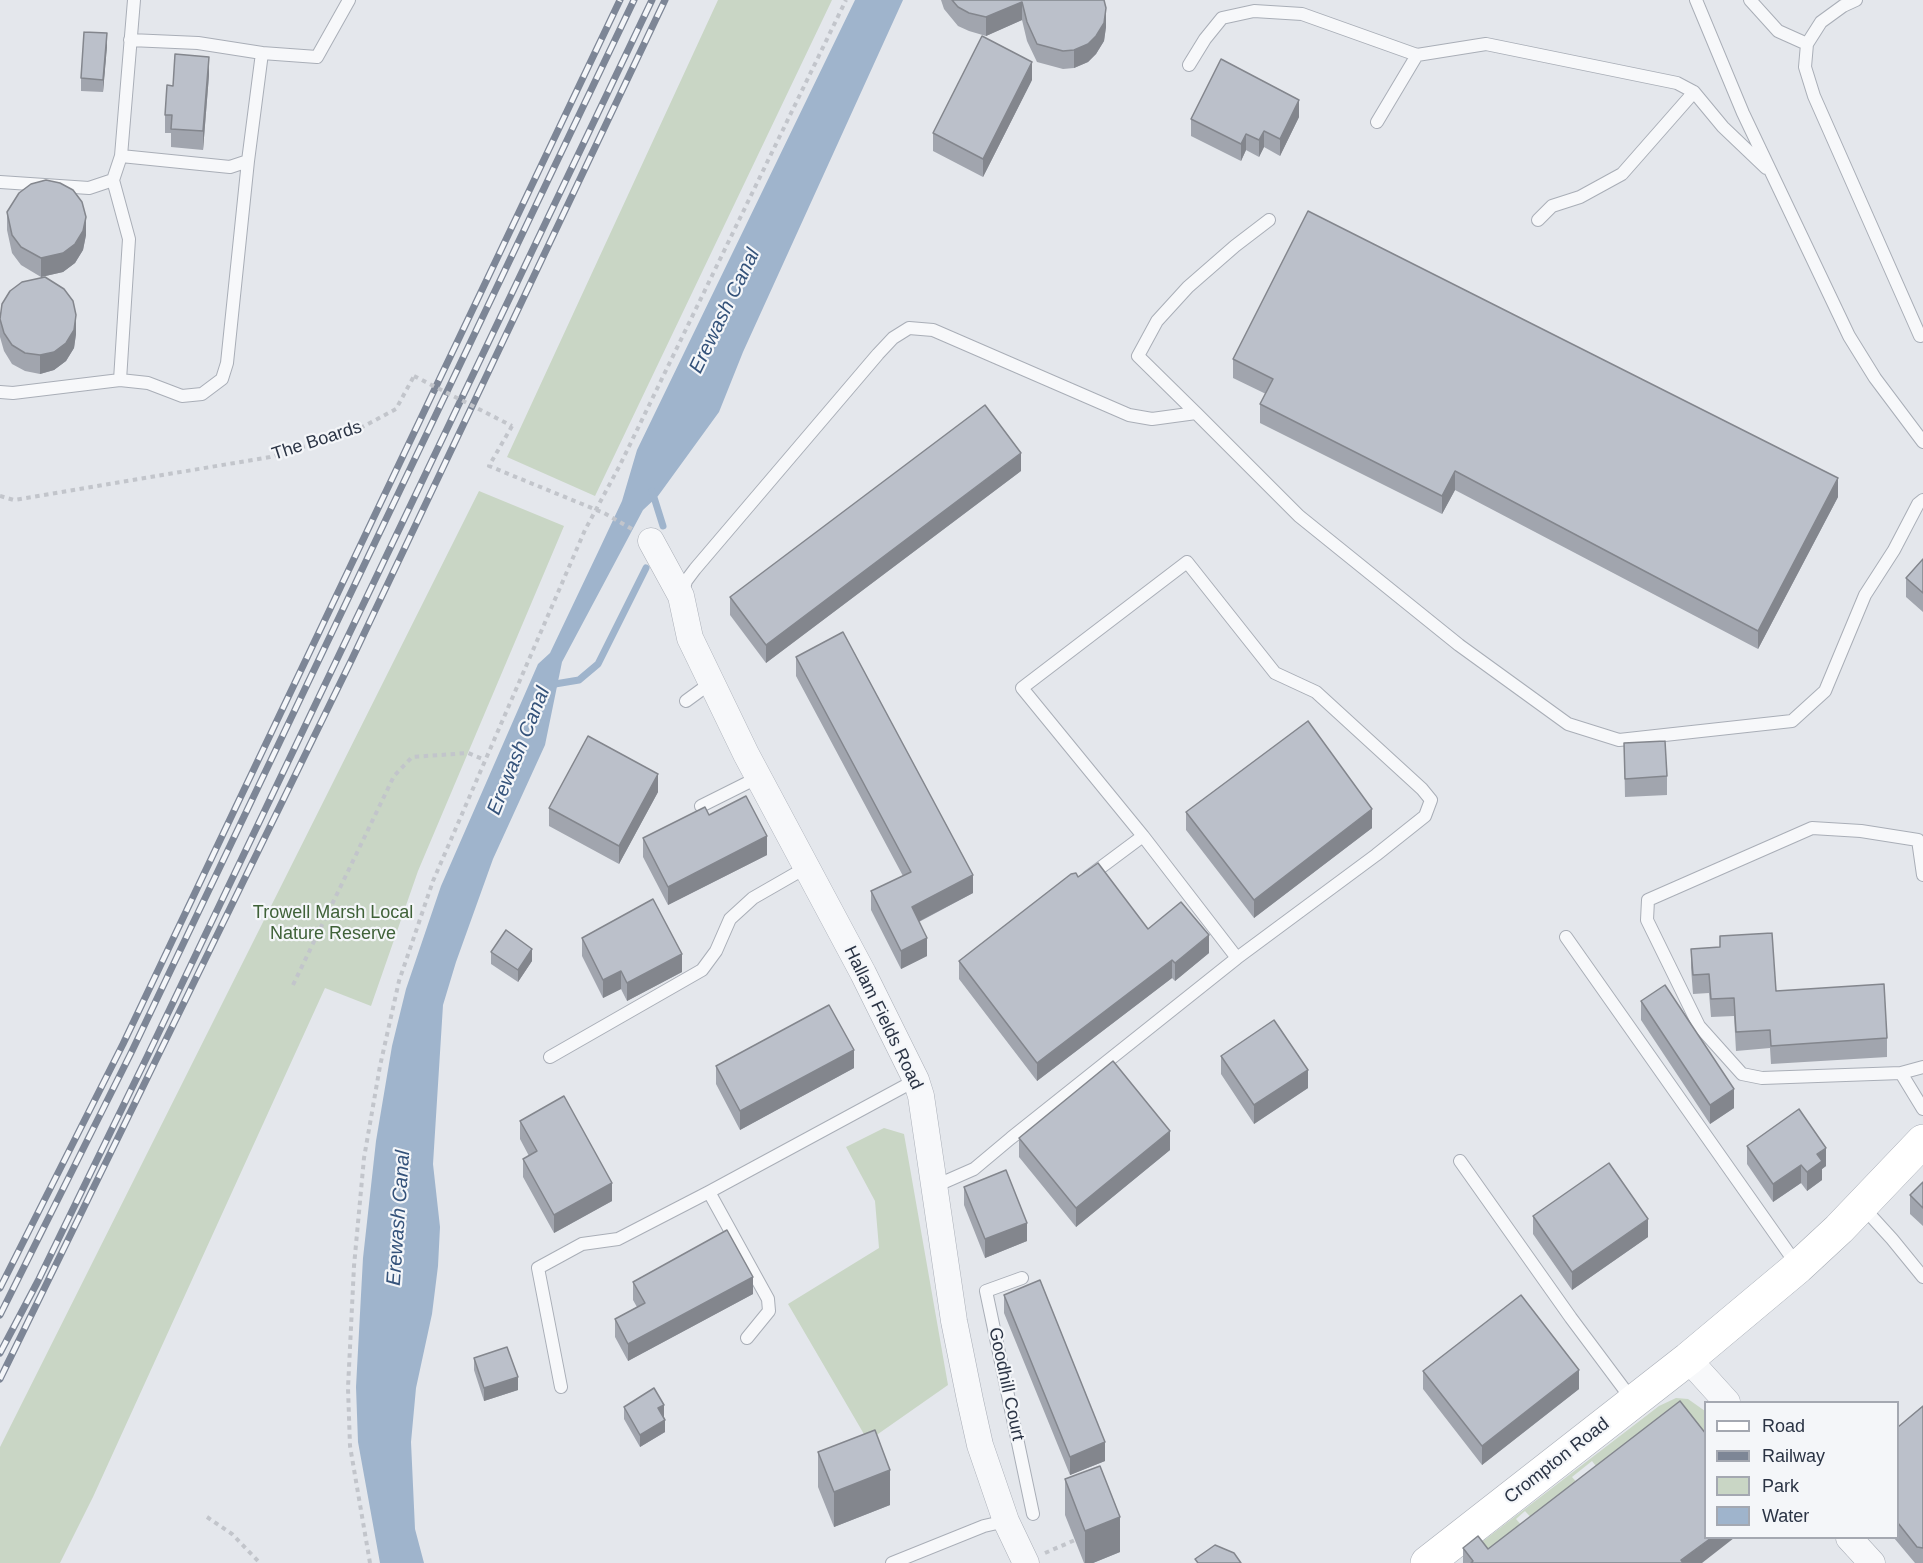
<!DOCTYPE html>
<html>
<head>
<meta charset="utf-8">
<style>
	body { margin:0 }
	#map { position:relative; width:1923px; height:1563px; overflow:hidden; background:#e4e7ec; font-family:Helvetica,sans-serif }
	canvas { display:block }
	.legend { position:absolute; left:1704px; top:1401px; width:195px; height:138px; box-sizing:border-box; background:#f4f6f9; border:2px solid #a4a8b1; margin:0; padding:8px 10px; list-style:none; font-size:18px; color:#2b3445 }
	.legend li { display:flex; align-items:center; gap:12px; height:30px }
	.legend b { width:30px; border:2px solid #a4a8b1 }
</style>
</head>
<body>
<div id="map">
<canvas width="1923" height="1563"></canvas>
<ul class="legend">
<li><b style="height:8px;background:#fff"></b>Road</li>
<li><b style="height:8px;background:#7d8696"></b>Railway</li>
<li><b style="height:16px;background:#c9d6c5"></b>Park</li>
<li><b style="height:16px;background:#9fb4cc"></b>Water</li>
</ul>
</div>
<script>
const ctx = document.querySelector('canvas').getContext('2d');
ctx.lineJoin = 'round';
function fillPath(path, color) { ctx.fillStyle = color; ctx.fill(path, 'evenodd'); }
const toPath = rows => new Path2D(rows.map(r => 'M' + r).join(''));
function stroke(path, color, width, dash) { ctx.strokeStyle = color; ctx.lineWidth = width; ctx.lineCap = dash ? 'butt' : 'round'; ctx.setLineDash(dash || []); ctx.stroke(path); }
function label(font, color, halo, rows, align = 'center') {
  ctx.font = font + ' Helvetica,sans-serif'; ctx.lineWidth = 4.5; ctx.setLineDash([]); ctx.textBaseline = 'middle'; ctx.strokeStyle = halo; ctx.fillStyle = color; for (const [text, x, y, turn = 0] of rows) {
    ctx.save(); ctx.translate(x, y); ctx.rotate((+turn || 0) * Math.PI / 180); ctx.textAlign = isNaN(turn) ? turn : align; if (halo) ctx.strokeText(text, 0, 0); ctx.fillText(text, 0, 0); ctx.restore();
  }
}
fillPath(toPath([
	[718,0,832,0,595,496,507,457],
	[479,491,564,526,418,871,371,1006,325,988,93,1497,60,1563,0,1563,0,1447],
	[884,1128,904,1134,948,1385,868,1441,788,1304,879,1248,875,1201,846,1147],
	[1676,1398,1688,1399,1705,1411,1705,1448,1599,1470,1592,1461,1572,1477,1580,1486,1534,1521,1525,1511,1516,1519,1524,1528,1485,1561,1474,1548,1659,1406]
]), '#c9d6c5');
fillPath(toPath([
	[855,0,903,0,743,352,719,412,658,496,643,510,562,662,545,745,493,859,456,962,443,1005,433,1164,440,1227,438,1266,432,1314,416,1388,411,1442,415,1529,424,1563,380,1563,358,1442,356,1387,363,1258,376,1141,392,1046,406,989,441,886,538,664,550,653,599,550,622,501,637,450]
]), '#9fb4cc');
stroke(toPath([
	[652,491,663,526],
	[549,685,579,680,598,664,646,568]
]), '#9fb4cc', 7);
const lane = toPath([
	[1696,0,1743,113,1849,336,1875,378,1923,442],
	[1750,0,1778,31,1807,44],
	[1856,0,1843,6,1821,22,1807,44,1805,67,1814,96,1920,336],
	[130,40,198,43,262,53],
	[1189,65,1205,39,1222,18,1254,11,1302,14,1417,55],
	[1377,122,1417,55,1486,44,1677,83,1694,92,1723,127,1766,168],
	[121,156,230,167,248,161,262,53,317,57,349,0],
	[0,182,89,188,113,180,121,156,134,0],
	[1538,220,1552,206,1580,197,1622,174,1694,92],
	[120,380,148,383,182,396,202,394,222,379,227,363,248,161],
	[0,392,13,393,120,380,129,239,113,180],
	[1196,413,1138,356,1157,321,1188,287,1235,246,1269,220],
	[682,595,686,581,695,569,878,354,893,338,909,328,933,330,1129,415,1152,419,1196,413,1299,516,1459,645,1568,724,1619,740,1792,721,1825,691,1865,595,1894,550,1918,504,1923,500],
	[686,701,712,682],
	[701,806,759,777],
	[1143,836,1237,958],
	[1923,875,1918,840,1861,831,1812,828,1648,900,1647,920,1699,1026,1742,1074,1762,1078,1901,1073,1923,1067],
	[1566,937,1797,1265],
	[550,1057,702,970,716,951,730,919,753,898,807,867],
	[1901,1073,1923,1109],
	[1460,1161,1571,1318,1633,1401],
	[933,1187,974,1169,1011,1138,1237,958,1376,855,1425,816,1431,800,1422,789,1316,692,1275,673,1187,562,1022,688,1143,836,1088,877],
	[709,1192,768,1299,769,1311,747,1338],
	[1861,1205,1892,1239,1923,1277],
	[1022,1278,986,1291,1033,1514],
	[561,1387,538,1268,582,1244,618,1239,709,1192,916,1080],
	[892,1563,984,1526,1006,1521]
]);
const street = toPath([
	[651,541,681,596,690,638,746,754,863,973,916,1080,921,1096,954,1321,970,1400,980,1445,1006,1521,1026,1563],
	[1688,1359,1727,1402],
	[1849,1538,1872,1563]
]);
const secondary = toPath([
	[1427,1563,1688,1359,1798,1267,1839,1229,1923,1141]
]);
stroke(lane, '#a9aeb7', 14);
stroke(street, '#a9aeb7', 27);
stroke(secondary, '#a9aeb7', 34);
stroke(toPath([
	[512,426,489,466,604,513,632,529],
	[0,496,14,500,270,457,353,432,396,409,414,376],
	[293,985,394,776,412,757,468,753,485,760],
	[207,1517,232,1534,260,1563],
	[1045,1553,1075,1540],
	[370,1563,350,1446,348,1388,354,1266,364,1158,380,1066,399,981,433,881,585,530,620,465,846,0]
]), '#c2c5cb', 4, [4.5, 4.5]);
stroke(lane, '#f7f8fa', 12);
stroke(street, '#f7f8fa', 26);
stroke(secondary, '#fff', 33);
const rail = toPath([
	[0,1288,123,1044,620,0],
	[0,1315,132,1051,634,0],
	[0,1353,38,1281,146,1059,652,0],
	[0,1379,352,659,665,0]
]);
stroke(rail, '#7d8696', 7);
stroke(rail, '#f4f6f9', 4.5, [14]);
stroke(toPath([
	[414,376,512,426]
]), '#c2c5cb', 4, [4.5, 4.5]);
fillPath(toPath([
	[941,0,1104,0,1106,27,1104,41,1096,54,1088,62,1074,68,1063,69,1037,62,1027,41,1022,20,986,36,969,31,958,26,944,9],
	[107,46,103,92,81,91,81,78],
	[209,75,203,150,171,147,171,133,165,133,165,115],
	[1032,80,983,177,933,151,933,133],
	[1299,117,1280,156,1264,147,1259,157,1246,150,1241,161,1191,136,1191,119],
	[7,212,86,235,83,250,75,263,63,272,41,277,21,265,12,253,7,230],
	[0,319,76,334,74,348,66,361,54,370,40,374,25,371,12,364,4,351,0,337],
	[1233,359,1838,497,1758,649,1455,490,1442,514,1260,423,1260,404,1266,394,1233,378],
	[1021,471,766,663,730,615,730,597],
	[1923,559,1923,612,1906,597,1906,578],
	[796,657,973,893,919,922,927,956,901,969,871,910,871,891,903,876,796,676],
	[1624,743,1667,776,1667,795,1625,797],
	[658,792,619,864,549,826,549,808],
	[1186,812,1372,828,1254,918,1186,830],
	[709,815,767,855,668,905,643,857,643,838],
	[1078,877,1148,929,1209,953,1175,981,1172,978,1037,1081,959,979,959,961],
	[1720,936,1776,991,1887,1038,1887,1057,1771,1064,1770,1048,1736,1051,1734,1016,1711,1017,1709,993,1693,994,1691,968,1691,949,1720,947],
	[582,938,682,972,627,1001,621,989,603,998,582,956],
	[491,952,532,961,518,982,491,964],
	[1641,1001,1734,1108,1710,1124,1641,1020],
	[1221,1056,1308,1088,1254,1124,1221,1074],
	[716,1066,854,1068,740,1130,716,1084],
	[520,1121,612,1201,554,1233,523,1177,523,1159,529,1156,520,1139],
	[1019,1138,1170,1150,1076,1227,1019,1157],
	[1747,1146,1826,1166,1822,1169,1822,1180,1807,1191,1801,1183,1773,1202,1747,1164],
	[1923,1182,1923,1226,1910,1214,1910,1195],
	[964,1187,1027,1241,985,1258,964,1205],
	[1533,1216,1648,1237,1572,1290,1533,1234],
	[633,1282,753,1294,628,1361,615,1337,615,1319,637,1307,633,1300],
	[1004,1295,1105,1461,1070,1475,1004,1313],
	[474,1358,518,1390,484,1401,474,1370],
	[1423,1371,1579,1389,1482,1465,1423,1389],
	[1923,1406,1923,1563,1915,1563,1894,1538,1898,1538,1898,1427],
	[624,1407,664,1417,665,1432,640,1447,624,1419],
	[818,1452,890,1505,834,1527,818,1487],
	[1065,1479,1120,1552,1093,1563,1084,1563,1065,1515],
	[1463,1548,1488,1549,1702,1563,1463,1563]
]), '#a1a5ae');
fillPath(toPath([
	[1022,2,1022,20,986,36,986,17],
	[1106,8,1106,27,1104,41,1096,54,1088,62,1074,68,1074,50],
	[107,33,107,46,103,92,103,80],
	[209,57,209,75,203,150,203,131],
	[1032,62,1032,80,983,177,983,159],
	[1299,100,1299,117,1280,156,1280,139],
	[1264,131,1264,147,1259,157,1259,140],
	[1246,134,1246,150,1241,161,1241,144],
	[86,217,86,235,83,250,75,263,63,272,41,277,41,258],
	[76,315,76,334,74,348,66,361,54,370,40,374,40,355],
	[1021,453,1021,471,766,663,766,645],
	[1455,471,1455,490,1442,514,1442,496],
	[1838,478,1838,497,1758,649,1758,631],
	[658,774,658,792,619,864,619,846],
	[1372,809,1372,828,1254,918,1254,900],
	[767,836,767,855,668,905,668,887],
	[973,875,973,893,912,925,912,907],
	[1209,935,1209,953,1175,981,1175,963],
	[927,938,927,956,901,969,901,951],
	[532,949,532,961,518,982,518,970],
	[682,954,682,972,627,1001,627,983],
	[1172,960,1172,978,1037,1081,1037,1063],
	[621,971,621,989,603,998,603,980],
	[854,1050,854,1068,740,1130,740,1111],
	[1308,1070,1308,1088,1254,1124,1254,1105],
	[1734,1089,1734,1108,1710,1124,1710,1105],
	[1170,1131,1170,1150,1076,1227,1076,1208],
	[1826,1148,1826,1166,1822,1169,1822,1180,1807,1191,1807,1172,1817,1154],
	[1801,1165,1801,1183,1773,1202,1773,1184],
	[612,1183,612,1201,554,1233,554,1215],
	[1648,1219,1648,1237,1572,1290,1572,1272],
	[1027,1223,1027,1241,985,1258,985,1239],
	[753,1277,753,1294,628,1361,628,1344],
	[1579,1370,1579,1389,1482,1465,1482,1446],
	[518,1377,518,1390,484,1401,484,1388],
	[664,1405,664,1417,658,1421,658,1408],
	[665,1420,665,1432,640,1447,640,1435],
	[1105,1442,1105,1461,1070,1475,1070,1457],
	[890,1470,890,1505,834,1527,834,1492],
	[1120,1517,1120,1552,1093,1563,1085,1563,1085,1531],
	[1711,1538,1734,1538,1702,1563,1681,1563,1681,1560]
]), '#83868d');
const building = toPath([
	[952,0,1104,0,1106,8,1104,23,1096,36,1088,44,1074,50,1063,51,1037,44,1027,22,1022,2,986,17,969,13,958,7,952,0],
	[84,32,107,33,103,80,81,78,84,32],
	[982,36,1032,62,983,159,933,133,982,36],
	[175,54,209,57,203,131,171,129,172,115,165,115,167,85,173,86,175,54],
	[1221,59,1299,100,1280,139,1264,131,1259,140,1246,134,1241,144,1191,119,1221,59],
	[46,180,60,183,73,190,82,202,86,217,83,231,75,244,63,253,41,258,21,247,12,235,7,212,19,193,31,184,46,180],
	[1308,211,1838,478,1758,631,1455,471,1442,496,1260,404,1273,379,1233,359,1308,211],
	[45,277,64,289,73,301,76,315,74,330,66,343,54,352,40,355,25,353,12,345,4,333,0,319,2,304,10,291,22,282,45,277],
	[985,405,1021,453,766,645,730,597,985,405],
	[1923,559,1923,593,1906,578,1923,559],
	[843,632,973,875,912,907,927,938,901,951,871,891,911,872,796,657,843,632],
	[1308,721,1372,809,1254,900,1186,812,1308,721],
	[588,736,658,774,619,846,549,808,588,736],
	[1665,741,1667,776,1625,779,1624,743,1665,741],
	[746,796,767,836,668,887,643,838,705,807,709,815,746,796],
	[1098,863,1148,929,1181,902,1209,935,1175,963,1172,960,1037,1063,959,961,1071,874,1076,873,1078,877,1098,863],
	[653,899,682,954,627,983,621,971,603,980,582,938,653,899],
	[506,930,532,949,518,970,491,952,506,930],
	[1772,933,1776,991,1884,984,1887,1038,1771,1046,1770,1030,1736,1032,1734,998,1711,999,1709,974,1693,975,1691,949,1720,947,1720,936,1772,933],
	[1665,985,1734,1089,1710,1105,1641,1001,1665,985],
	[829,1005,854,1050,740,1111,716,1066,829,1005],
	[1274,1020,1308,1070,1254,1105,1221,1056,1274,1020],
	[1113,1061,1170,1131,1076,1208,1019,1138,1113,1061],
	[564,1096,612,1183,554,1215,523,1159,537,1151,520,1121,564,1096],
	[1799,1109,1826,1148,1817,1154,1822,1161,1807,1172,1801,1165,1773,1184,1747,1146,1799,1109],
	[1609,1163,1648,1219,1572,1272,1533,1216,1609,1163],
	[1006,1170,1027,1223,985,1239,964,1187,1006,1170],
	[1923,1182,1923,1208,1910,1195,1923,1182],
	[727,1230,753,1277,628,1344,615,1319,645,1303,633,1282,727,1230],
	[1040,1280,1105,1442,1070,1457,1004,1295,1040,1280],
	[1521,1295,1579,1370,1482,1446,1423,1371,1521,1295],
	[507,1347,518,1377,484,1388,474,1358,507,1347],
	[654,1388,664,1405,658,1408,665,1420,640,1435,624,1407,654,1388],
	[1680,1401,1706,1434,1706,1538,1711,1538,1681,1560,1683,1563,1471,1563,1473,1561,1463,1548,1478,1536,1488,1549,1680,1401],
	[1923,1406,1923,1548,1917,1547,1898,1523,1898,1427,1923,1406],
	[875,1430,890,1470,834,1492,818,1452,875,1430],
	[1100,1466,1120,1517,1085,1531,1065,1479,1100,1466],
	[1215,1545,1234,1553,1241,1563,1198,1563,1195,1559,1215,1545]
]);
fillPath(building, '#bbc0ca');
stroke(building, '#83868d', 1.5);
label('18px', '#2b3445', '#f4f6f9', [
	["The Boards",317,441,-18],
	["Hallam Fields Road",883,1018,64],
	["Goodhill Court",1006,1384,78],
	["Crompton Road",1557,1461,-38]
]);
label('18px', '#3f6138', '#f4f6f9', [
	["Trowell Marsh Local",333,913],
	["Nature Reserve",333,934]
]);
label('italic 20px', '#34527a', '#f4f6f9', [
	["Erewash Canal",725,311,-64],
	["Erewash Canal",519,751,-68],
	["Erewash Canal",399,1218,-86]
]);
</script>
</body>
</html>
